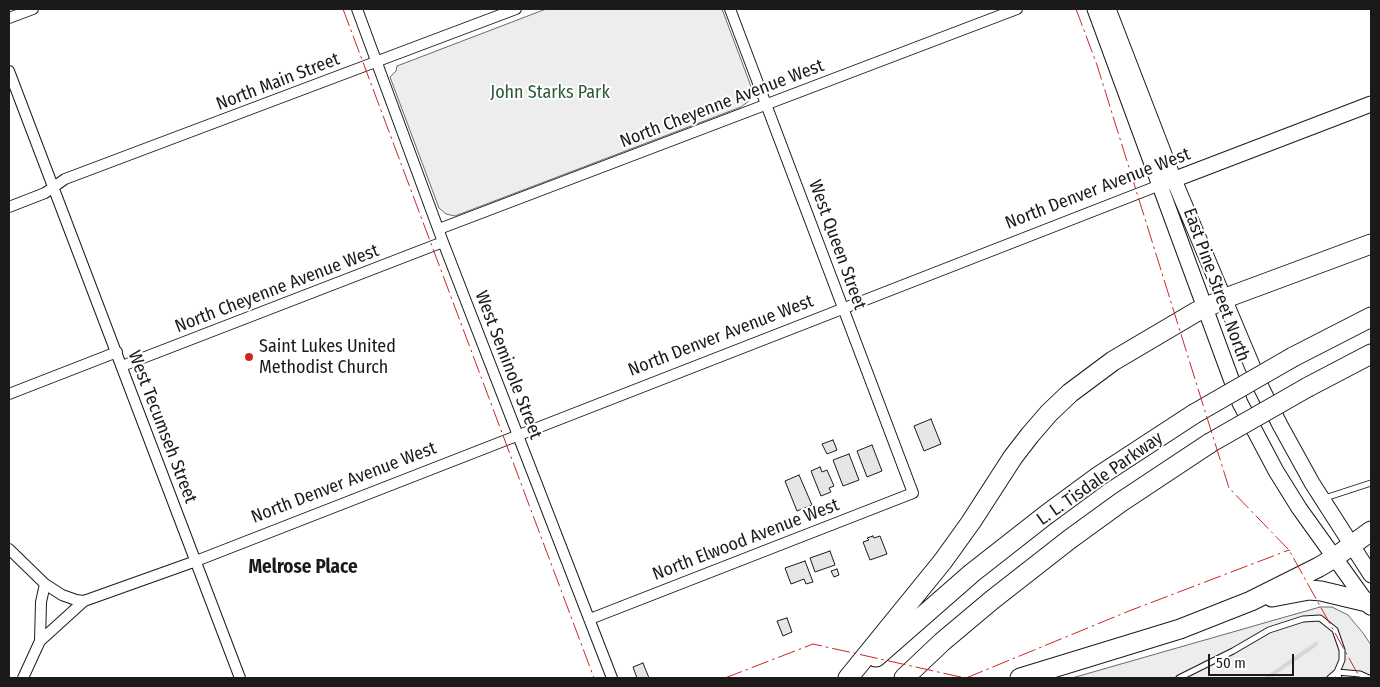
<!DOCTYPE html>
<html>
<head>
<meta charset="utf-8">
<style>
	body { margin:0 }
	#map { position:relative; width:1380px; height:687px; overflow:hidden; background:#fff; font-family:"Fira Sans Condensed",sans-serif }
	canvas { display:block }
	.frame { position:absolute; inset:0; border:10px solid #1a1a1a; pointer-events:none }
	.scale { position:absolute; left:1208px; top:654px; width:86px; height:22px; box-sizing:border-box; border:2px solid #1a1a1a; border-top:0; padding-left:6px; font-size:15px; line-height:18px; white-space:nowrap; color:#1a1a1a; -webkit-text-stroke:4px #fff; paint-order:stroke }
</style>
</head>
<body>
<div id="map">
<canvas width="1380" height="687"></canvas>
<div class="frame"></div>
<div class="scale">50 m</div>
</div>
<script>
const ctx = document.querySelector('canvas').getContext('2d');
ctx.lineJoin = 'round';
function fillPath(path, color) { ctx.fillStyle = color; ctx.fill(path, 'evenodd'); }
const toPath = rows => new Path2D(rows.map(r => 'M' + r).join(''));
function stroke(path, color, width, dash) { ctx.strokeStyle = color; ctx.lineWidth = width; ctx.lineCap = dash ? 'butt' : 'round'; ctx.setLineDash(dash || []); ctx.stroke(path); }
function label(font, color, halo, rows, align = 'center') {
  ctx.font = font + ' "Fira Sans Condensed",sans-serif'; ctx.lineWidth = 4; ctx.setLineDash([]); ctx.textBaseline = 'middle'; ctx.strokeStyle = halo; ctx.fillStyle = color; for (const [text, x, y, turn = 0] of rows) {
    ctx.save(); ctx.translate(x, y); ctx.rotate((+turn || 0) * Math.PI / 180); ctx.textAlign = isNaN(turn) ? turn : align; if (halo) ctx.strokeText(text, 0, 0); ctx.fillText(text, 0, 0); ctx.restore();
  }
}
const built = toPath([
	[546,9,722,9,752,89,750,100,741,107,455,216,446,214,439,208,390,77,396,71,397,66,546,9],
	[1320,607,1332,607,1348,615,1363,633,1371,645,1371,678,1072,678,1320,607]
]);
fillPath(built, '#ededed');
stroke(built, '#6a6a6a', 1);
stroke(toPath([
	[1267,678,1316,644]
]), '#d7d7d7', 4);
const building = toPath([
	[931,419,941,444,924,451,914,426,931,419],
	[833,440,837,450,827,454,822,444,833,440],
	[872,445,882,471,867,477,857,451,872,445],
	[849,454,859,480,843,486,833,460,849,454],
	[820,467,822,472,827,470,834,486,829,488,831,492,821,496,811,471,820,467],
	[799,475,812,505,797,511,785,481,799,475],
	[873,536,874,538,880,536,887,554,870,560,863,542,869,540,867,538,873,536],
	[830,551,835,565,815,572,810,558,830,551],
	[805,561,813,582,806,584,804,579,791,584,785,568,805,561],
	[837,569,839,575,834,577,831,571,837,569],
	[787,618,792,632,783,636,777,621,787,618],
	[643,663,649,678,637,678,633,667,643,663]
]);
fillPath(building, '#e6e6e6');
stroke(building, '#1a1a1a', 1);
const lane = toPath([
	[1325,498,1371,483],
	[1179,678,1233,651,1269,630,1303,619,1320,618,1335,630,1342,650,1342,660,1337,672,1330,678],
	[1339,678,1337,672,1360,674,1369,678]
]);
const street = toPath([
	[357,9,443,242,612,678],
	[9,18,33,9],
	[9,71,240,678],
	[9,207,45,193,65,179,516,9],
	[439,229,1017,9],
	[122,366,443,242],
	[9,394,117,352],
	[9,549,45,584],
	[84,601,196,561,1160,185],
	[590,619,913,493,730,9],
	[23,678,40,641,84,601,76,600,62,595,45,584,41,602,40,641]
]);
const secondary = toPath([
	[1095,9,1240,403,1276,471,1299,508,1370,607],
	[1108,9,1174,180,1262,389,1280,425,1312,483,1371,575],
	[1165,183,1371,104]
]);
const highway = toPath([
	[1293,357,1371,317],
	[1308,387,1371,354],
	[1272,597,1309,590,1321,591,1367,602],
	[876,657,972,573,1046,515,1099,476,1194,414],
	[848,678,943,561,971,522,1013,457,1030,435,1049,413,1070,393,1113,361,1196,312,1231,296,1371,244],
	[904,678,942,642,992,600,1070,539,1121,502,1210,443],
	[1020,678,1180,629,1251,601,1319,567,1334,558,1371,531]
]);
stroke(lane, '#1a1a1a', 7);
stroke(street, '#1a1a1a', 12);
stroke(secondary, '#1a1a1a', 17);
stroke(highway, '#1a1a1a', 21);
stroke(lane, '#fff', 5);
stroke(street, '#fff', 10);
stroke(secondary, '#fff', 15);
stroke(highway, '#fff', 19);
const highwayBridge = toPath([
	[1194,414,1293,357],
	[1210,443,1308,387]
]);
stroke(highwayBridge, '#1a1a1a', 21, []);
stroke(highwayBridge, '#fff', 19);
stroke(toPath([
	[343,9,594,678],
	[1076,9,1097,65,1229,488,1289,550,1360,678],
	[725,678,813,644,965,678],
	[966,678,1129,611,1289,550,1290,551]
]), '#c62828', 1, [18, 4, 2.5, 4]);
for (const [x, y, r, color] of [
	[249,357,5,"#c62828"]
]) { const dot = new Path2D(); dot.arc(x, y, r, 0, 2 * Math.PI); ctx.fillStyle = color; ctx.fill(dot); stroke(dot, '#fff', 2); }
label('18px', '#1a1a1a', '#fff', [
	["North Main Street",278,82,-21],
	["North Cheyenne Avenue West",722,104,-21],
	["North Denver Avenue West",1098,189,-21],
	["West Queen Street",837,245,70],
	["East Pine Street North",1216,285,70],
	["North Cheyenne Avenue West",277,289,-21],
	["North Denver Avenue West",721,336,-21],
	["West Seminole Street",508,365,69],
	["West Tecumseh Street",162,427,69],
	["L. L. Tisdale Parkway",1100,479,-35],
	["North Denver Avenue West",344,483,-21],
	["North Elwood Avenue West",746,540,-21]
]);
label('18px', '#2b5a34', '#fff', [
	["John Starks Park",550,93]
]);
label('18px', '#1a1a1a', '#fff', [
	["Saint Lukes United",259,347],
	["Methodist Church",259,368]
], 'left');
label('bold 19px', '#1a1a1a', '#fff', [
	["Melrose Place",303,568]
]);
</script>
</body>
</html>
